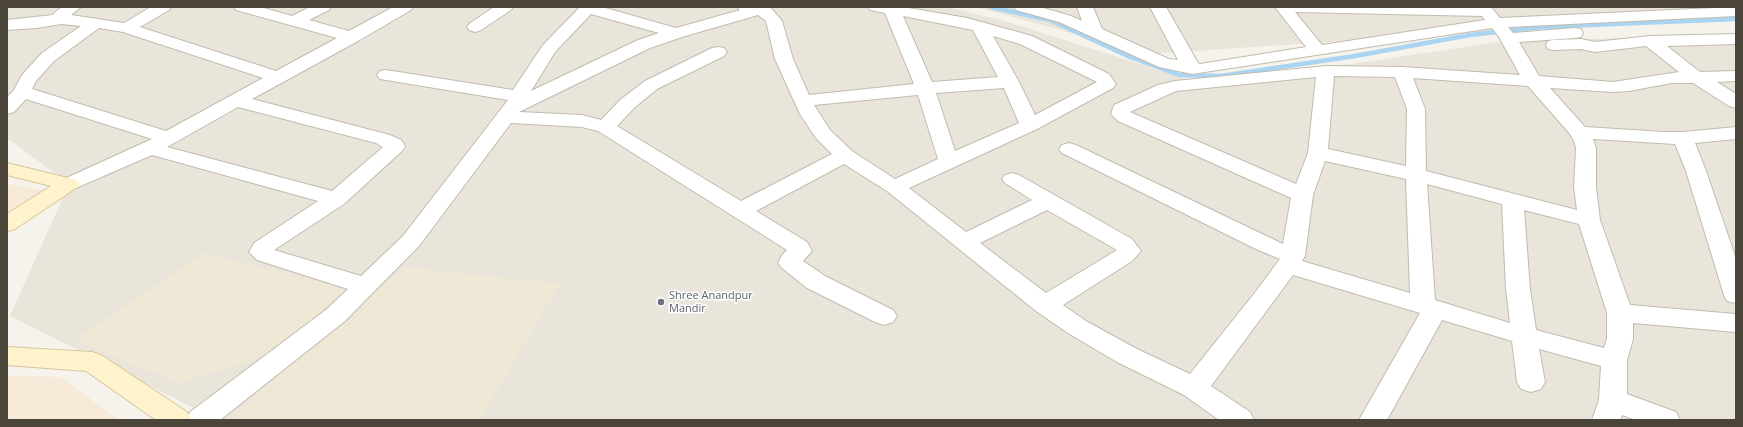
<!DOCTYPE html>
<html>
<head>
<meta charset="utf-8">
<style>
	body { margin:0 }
	#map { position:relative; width:1743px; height:427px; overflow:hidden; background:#f6f3ec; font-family:"Open Sans",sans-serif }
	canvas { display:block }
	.frame { position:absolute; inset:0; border:8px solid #4b4439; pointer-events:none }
</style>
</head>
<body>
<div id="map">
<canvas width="1743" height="427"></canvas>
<div class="frame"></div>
</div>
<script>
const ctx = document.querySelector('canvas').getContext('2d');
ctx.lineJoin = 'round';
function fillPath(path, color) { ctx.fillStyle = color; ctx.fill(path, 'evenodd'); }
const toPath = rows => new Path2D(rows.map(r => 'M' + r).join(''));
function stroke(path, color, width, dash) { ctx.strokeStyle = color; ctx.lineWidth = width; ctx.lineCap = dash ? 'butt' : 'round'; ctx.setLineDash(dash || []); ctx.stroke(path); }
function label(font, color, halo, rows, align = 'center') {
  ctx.font = font + ' "Open Sans",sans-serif'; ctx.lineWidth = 3; ctx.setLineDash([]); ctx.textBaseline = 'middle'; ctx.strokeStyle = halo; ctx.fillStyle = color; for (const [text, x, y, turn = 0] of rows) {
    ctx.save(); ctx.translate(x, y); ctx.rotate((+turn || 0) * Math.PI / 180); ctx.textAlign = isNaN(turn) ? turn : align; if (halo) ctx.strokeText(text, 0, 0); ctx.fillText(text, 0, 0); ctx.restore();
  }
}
fillPath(toPath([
	[7,7,946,7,1005,21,1196,82,1283,74,1500,42,1736,34,1736,420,218,420,10,316,69,184,10,140,7,140],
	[976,7,1736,7,1736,15,1148,54]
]), '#eae5da');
fillPath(toPath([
	[7,184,48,191,7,219],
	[7,376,62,377,118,420,7,420]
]), '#f7ead8');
fillPath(toPath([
	[204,253,347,289,275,353,179,383,74,340],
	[404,267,560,284,479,420,226,420]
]), '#efe8d6');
stroke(toPath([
	[990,7,1050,20,1130,57,1179,75,1221,76,1355,56,1470,35,1542,27,1736,19]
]), '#a9d4f2', 4.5);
const street = toPath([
	[62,7,81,7,71,15,124,23,151,7,171,7,169,10,140,27,276,71,337,38,236,10,234,7,260,7,292,16,310,7,331,7,329,10,309,20,349,31,393,7,413,7,411,10,358,41,252,99,390,135,401,140,404,144,405,147,402,151,344,204,274,250,361,276,403,236,508,100,386,80,380,79,377,75,380,71,386,70,513,90,543,45,580,7,602,7,676,28,740,10,737,7,770,7,782,21,793,59,809,95,914,84,885,13,870,10,868,7,903,7,967,18,1032,36,1109,74,1116,84,1113,88,1037,129,909,188,966,232,1032,200,1005,183,1002,179,1005,175,1012,173,1019,175,1132,239,1141,251,1132,261,1063,305,1086,321,1135,348,1190,374,1257,290,1280,259,1258,250,1062,153,1059,149,1062,145,1069,143,1076,145,1283,244,1291,198,1118,121,1111,114,1114,105,1158,85,1175,81,1326,66,1402,67,1520,75,1499,37,1492,28,1192,74,1159,67,1059,22,1016,10,1014,7,1040,7,1071,16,1082,21,1077,7,1093,7,1102,29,1169,59,1178,60,1150,7,1166,7,1198,63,1200,64,1306,47,1275,7,1491,7,1500,18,1736,7,1736,16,1508,27,1513,33,1575,28,1581,29,1583,33,1581,37,1575,38,1519,42,1539,76,1613,82,1679,72,1646,46,1595,52,1581,49,1554,50,1548,49,1546,45,1548,41,1554,40,1581,39,1595,42,1650,36,1736,34,1736,44,1667,46,1700,72,1736,71,1736,81,1717,82,1736,94,1736,108,1729,106,1693,83,1672,83,1629,91,1613,92,1550,88,1585,127,1664,132,1683,132,1736,127,1736,139,1695,143,1706,171,1736,259,1736,303,1727,301,1724,295,1686,171,1675,144,1593,139,1596,148,1596,187,1600,220,1630,305,1736,314,1736,332,1633,323,1633,339,1627,360,1627,394,1676,412,1680,420,1636,420,1622,415,1620,420,1592,420,1599,400,1601,366,1539,349,1545,382,1541,389,1531,392,1521,389,1517,382,1512,341,1442,320,1387,420,1359,420,1420,313,1293,275,1211,386,1250,412,1254,420,1219,420,1184,395,1117,362,1068,333,1036,311,887,191,844,164,756,211,807,242,812,251,803,261,825,276,893,310,897,316,893,322,884,325,875,322,807,288,782,268,778,263,782,255,787,250,598,131,582,127,511,123,419,246,345,321,220,420,186,420,190,412,327,309,348,289,257,260,249,252,254,243,318,201,152,155,76,188,69,190,62,188,58,184,62,180,152,139,26,99,14,112,7,114,7,97,14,90,22,75,42,53,81,26,61,24,37,28,7,30,7,20,53,15,55,12,62,7],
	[1295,12,1482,16,1485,20,1322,45,1295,12],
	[591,14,659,33,638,40,531,91,555,52,591,14],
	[758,15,766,21,775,59,800,114,816,138,832,154,741,201,617,126,634,108,657,89,724,56,727,52,724,48,718,47,712,48,645,81,620,100,601,120,582,115,519,112,650,48,682,37,758,15],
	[903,16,973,30,998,77,932,82,903,16],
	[99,28,123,32,263,78,166,131,32,89,36,81,54,61,99,28],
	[993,36,1020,44,1097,82,1035,115,1019,82,993,36],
	[1334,76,1395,77,1407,109,1406,166,1328,149,1334,76],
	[1316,77,1308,153,1296,184,1130,112,1176,91,1316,77],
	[1413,78,1528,86,1570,134,1574,141,1576,148,1574,187,1577,210,1426,171,1425,109,1413,78],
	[1004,88,1019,123,955,151,936,93,1004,88],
	[918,95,938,159,895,179,852,151,830,130,814,105,918,95],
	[238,107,376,143,383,147,332,191,167,147,238,107],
	[1325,161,1406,179,1410,293,1302,261,1305,256,1313,195,1325,161],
	[1427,184,1502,204,1506,289,1510,323,1435,300,1427,184],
	[1047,210,1117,250,1046,293,980,243,1047,210],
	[1524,210,1579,224,1607,313,1607,339,1604,348,1536,330,1530,289,1524,210],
	[494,7,513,7,511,10,481,30,475,32,469,30,467,27,469,24,494,7]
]);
const secondary = toPath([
	[7,163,76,180,80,184,76,188,15,229,7,231,7,214,51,186,7,175,7,163],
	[7,347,92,352,101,355,187,412,191,420,156,420,86,371,7,365,7,347]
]);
stroke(street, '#c2bbae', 2);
stroke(secondary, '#d6c79b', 2);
fillPath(street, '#fff');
fillPath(secondary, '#fff3cd');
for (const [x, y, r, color] of [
	[661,302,4,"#6b7280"]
]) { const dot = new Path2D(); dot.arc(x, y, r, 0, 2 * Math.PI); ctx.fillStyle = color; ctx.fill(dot); stroke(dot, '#fff', 1.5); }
label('11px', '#5b616d', '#fff', [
	["Shree Anandpur",669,296],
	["Mandir",669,309]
], 'left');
</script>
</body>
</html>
